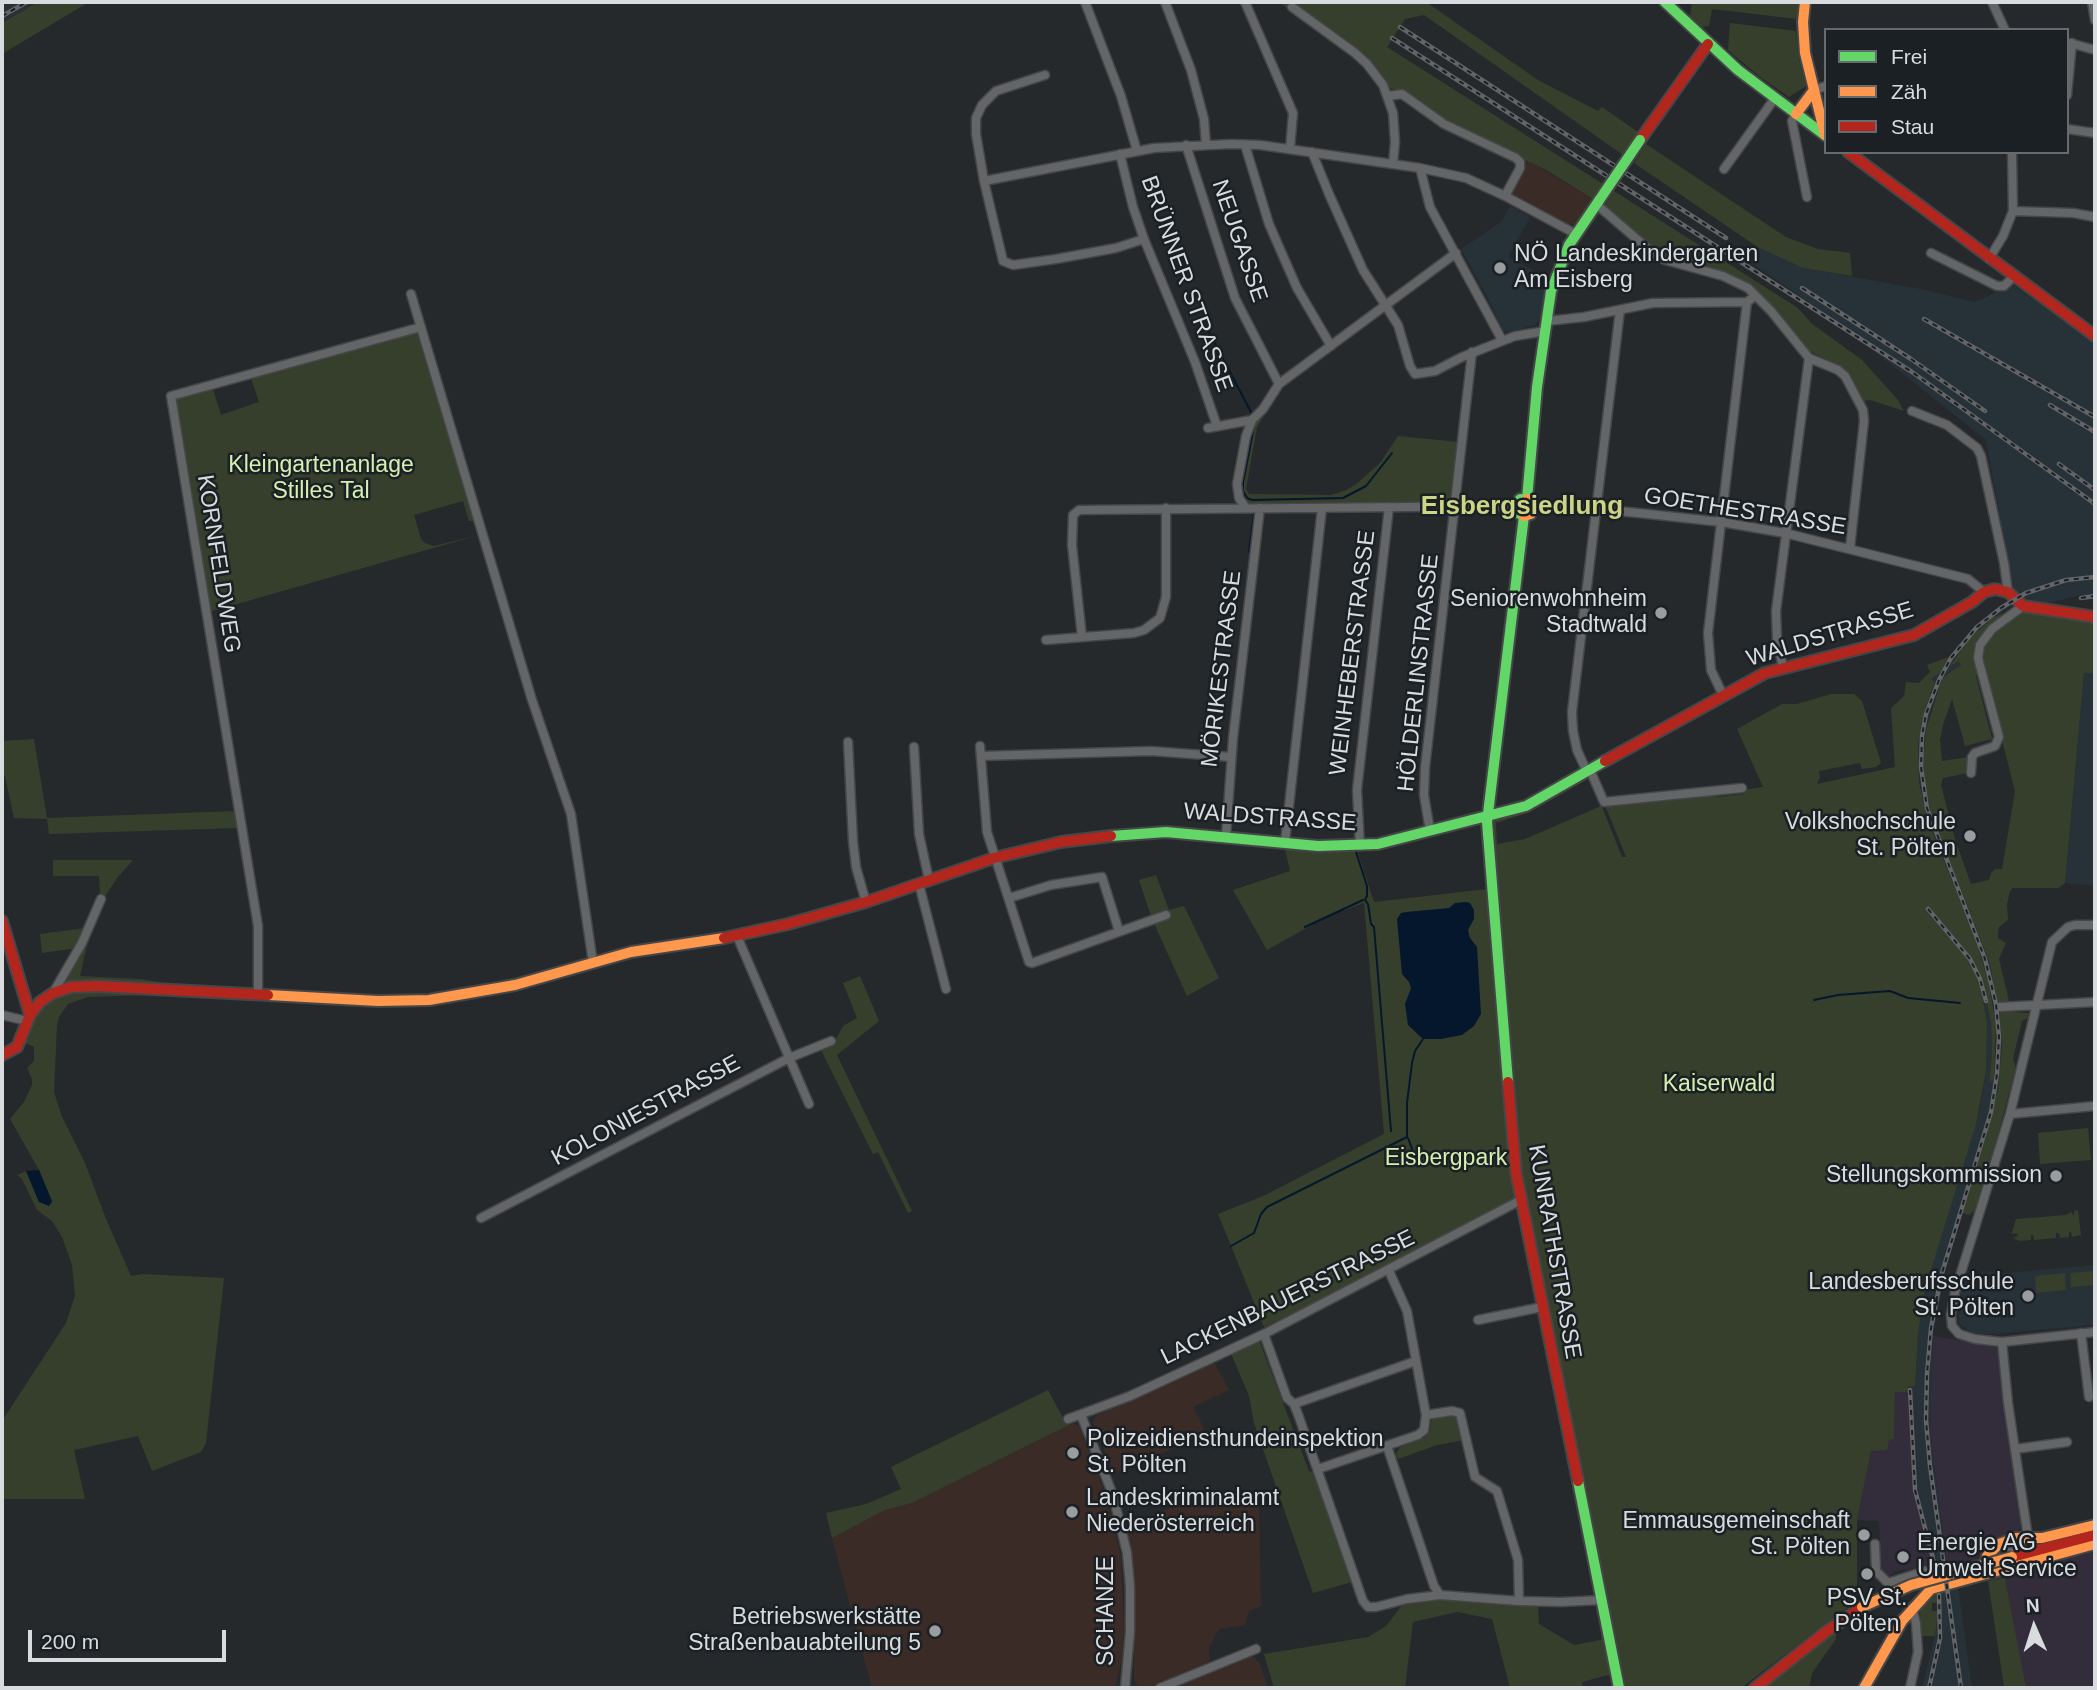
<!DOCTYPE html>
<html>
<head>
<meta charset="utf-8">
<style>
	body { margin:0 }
	#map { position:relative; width:2097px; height:1690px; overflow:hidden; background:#26292c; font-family:Helvetica,sans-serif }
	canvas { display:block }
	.frame { position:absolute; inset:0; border:4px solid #d8dcdf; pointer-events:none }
	.legend { position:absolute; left:1824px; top:28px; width:245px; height:126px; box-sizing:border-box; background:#1b2024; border:2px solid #676b6f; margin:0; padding:9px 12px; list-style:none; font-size:21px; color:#d8dcdf }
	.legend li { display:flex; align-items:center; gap:14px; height:35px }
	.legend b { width:35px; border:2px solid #676b6f }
	.north { position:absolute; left:1999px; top:1592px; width:70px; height:70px; -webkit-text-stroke:5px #1b2024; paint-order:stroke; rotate:357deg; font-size:19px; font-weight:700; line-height:28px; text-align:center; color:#d8dcdf }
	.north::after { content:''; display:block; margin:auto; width:24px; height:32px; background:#d8dcdf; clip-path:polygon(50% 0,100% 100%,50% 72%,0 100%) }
	.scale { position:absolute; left:28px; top:1630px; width:198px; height:32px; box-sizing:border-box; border:4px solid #d8dcdf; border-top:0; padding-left:9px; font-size:21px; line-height:24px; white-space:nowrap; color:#d8dcdf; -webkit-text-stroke:5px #1b2024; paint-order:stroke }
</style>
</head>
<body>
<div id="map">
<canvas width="2097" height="1690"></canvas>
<div class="frame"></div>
<ul class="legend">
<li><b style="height:9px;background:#63d668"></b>Frei</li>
<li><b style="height:9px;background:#ff974d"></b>Zäh</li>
<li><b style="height:9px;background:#b3261e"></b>Stau</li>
</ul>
<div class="north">N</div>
<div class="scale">200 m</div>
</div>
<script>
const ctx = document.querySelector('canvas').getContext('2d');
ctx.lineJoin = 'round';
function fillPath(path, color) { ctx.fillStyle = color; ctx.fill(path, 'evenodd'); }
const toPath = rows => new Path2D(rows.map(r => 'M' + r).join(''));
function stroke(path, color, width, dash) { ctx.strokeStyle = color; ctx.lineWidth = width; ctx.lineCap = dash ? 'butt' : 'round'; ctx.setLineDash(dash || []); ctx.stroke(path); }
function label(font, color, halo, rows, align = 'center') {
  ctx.font = font + ' Helvetica,sans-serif'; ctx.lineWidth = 5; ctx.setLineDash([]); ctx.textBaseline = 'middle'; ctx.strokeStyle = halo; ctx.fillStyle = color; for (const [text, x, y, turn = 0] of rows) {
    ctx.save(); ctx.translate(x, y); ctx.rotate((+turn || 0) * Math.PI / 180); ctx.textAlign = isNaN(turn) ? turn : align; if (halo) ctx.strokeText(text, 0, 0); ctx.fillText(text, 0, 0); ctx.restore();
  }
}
fillPath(toPath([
	[1528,161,1593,199,1574,224,1569,225,1511,193],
	[1213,1360,1229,1390,1193,1407,1207,1435,1114,1473,1093,1423,1096,1416],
	[1073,1423,1079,1426,1106,1496,1121,1558,1124,1629,1122,1659,1115,1688,872,1688,832,1538,885,1510,912,1503],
	[1209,1494,1250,1497,1259,1505,1261,1606,1249,1611,1245,1625,1219,1629,1209,1648,1210,1662,1149,1688,1139,1688,1134,1680,1134,1587,1126,1524],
	[1252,1656,1260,1664,1268,1688,1173,1688]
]), '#3b2b26');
fillPath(toPath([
	[1933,1336,1996,1346,2000,1351,2005,1402,2022,1523,2018,1533,1992,1542,1980,1552,1976,1560,1947,1567,1930,1431],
	[1915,1386,1917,1488,1932,1566,1894,1571,1888,1578,1878,1569,1877,1550,1880,1549,1879,1521,1857,1520,1871,1450,1889,1440,1894,1439,1895,1392],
	[2095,1552,2095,1688,1999,1688,2004,1687,1989,1585,1993,1576]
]), '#332c3a');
fillPath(toPath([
	[2,2,38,2,2,23],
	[1510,206,1530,217,1508,257,1549,279,1540,319,1535,325,1509,332,1502,330,1488,298,1461,249,1501,222],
	[1759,248,1803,268,1921,289,1975,302,2013,285,2095,342,2095,599,2081,600,2080,595,2045,604,2027,601,2019,596,2013,588,1986,440,1839,323,1749,261],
	[2008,600,2013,603,1970,638,1949,667,1959,661,1962,665,1942,677,1930,713,1924,745,1924,771,1929,804,1989,961,1995,986,2002,1046,1998,1089,1992,1117,1947,1263,1933,1336,1930,1431,1947,1567,1933,1571,1917,1488,1915,1386,1918,1334,1930,1270,1980,1108,1986,1071,1987,1038,1984,1002,1976,975,1949,936,1926,910,1929,908,1972,959,1982,980,1991,1022,1992,1054,1989,1083,1996,1055,1996,1040,1993,1002,1983,962,1923,806,1918,769,1918,745,1924,712,1935,682,1931,679,1941,672,1949,657,1973,627],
	[2084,673,2095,673,2095,886,2065,883],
	[2095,1265,2095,1325,1990,1334,1974,1333,1959,1324,1958,1306,1964,1277,1981,1276,1982,1271,2005,1273],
	[1958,1586,1972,1688,1922,1688,1936,1630,1937,1592]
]), '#273138');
fillPath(toPath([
	[38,2,89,2,2,54,2,23],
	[1278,2,1426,2,1538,80,1598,111,1602,107,1638,132,1623,155,1424,15,1405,19,1387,47,1603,184,1593,199,1546,170,1446,122,1402,91,1388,88,1370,62,1332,30,1293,4,1289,9],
	[1692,2,1799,2,1797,19,1712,9,1709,26,1702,27,1690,17],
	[1730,23,1796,31,1798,56,1806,86,1789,97,1759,76,1728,50],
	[1646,144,1786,237,1818,249,1850,253,1852,276,1803,268,1759,248,1634,163],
	[1614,191,1798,308,1811,323,1862,360,1898,400,1904,411,1870,400,1862,401,1842,370,1805,348,1750,287,1666,258,1653,250,1604,207],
	[415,331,419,333,475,521,469,521,463,501,414,515,421,539,425,543,434,546,479,535,209,612,176,400,179,397,212,386,221,415,259,402,251,378,219,386],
	[1261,414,1265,414,1257,427,1246,489,1249,494,1331,495,1344,491,1355,485,1380,463,1398,436,1459,442,1452,502,1251,504,1242,495,1239,484,1250,428],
	[2008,612,1985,634,1976,649,1980,668,1976,676,1992,739,1965,746,1952,699,1943,725,1940,740,1942,761,1968,757,1968,773,1943,778,1941,785,1955,839,1971,884,1989,880,1991,873,1995,869,2002,869,2015,791,1982,662,1980,651,1984,642,1998,628,2021,612,2095,622,2095,673,2084,673,2065,883,2058,888,2013,888,2010,891,2007,904,2008,920,1999,927,1998,932,1998,938,2006,943,1999,959,2009,1001,1998,1005,1989,961,1932,816,1925,785,1923,762,1926,730,1942,678,1961,665,1959,661,1949,667,1970,638,1993,617],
	[1949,657,1941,672,1931,679,1935,682,1924,712,1918,745,1919,782,1927,818,1975,938,1989,983,1996,1025,1994,1079,1989,1083,1992,1054,1991,1022,1982,980,1967,952,1929,908,1926,911,1965,956,1976,975,1982,993,1987,1024,1986,1071,1976,1124,1926,1286,1918,1334,1915,1386,1908,1387,1908,1392,1895,1392,1894,1439,1889,1440,1887,1450,1871,1451,1857,1520,1857,1600,1741,1688,1626,1688,1523,1196,1492,820,1586,776,1590,777,1622,857,1626,857,1605,805,1709,795,1718,797,1744,794,1744,790,1763,787,1737,729,1782,704,1797,704,1831,694,1854,694,1862,701,1881,763,1876,767,1862,769,1860,763,1819,771,1820,777,1817,784,1895,767,1891,708,1904,696,1906,682,1919,683,1930,672,1927,665],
	[1588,779,1601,806,1525,839,1497,844,1496,823,1530,812],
	[34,739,47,818,237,811,239,828,49,834,47,819,14,818,5,776,2,775,2,741],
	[1284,845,1357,850,1374,902,1488,889,1517,1198,1378,1272,1264,1327,1218,1214,1263,1196,1384,1134,1364,903,1326,917,1267,950,1233,890,1290,871],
	[53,860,133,860,118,877,105,896,100,894,99,876,53,876],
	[1156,875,1169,910,1184,906,1219,978,1187,996,1152,919,1139,880],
	[91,927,80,976,140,979,171,984,180,989,60,986],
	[86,928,77,948,42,953,40,934],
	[860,976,879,1021,837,1055,912,1211,908,1213,878,1152,873,1154,821,1050,836,1039,843,1026,857,1018,843,983],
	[82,989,180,994,88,997,68,1004,59,1017,57,1025,54,1092,62,1117,85,1163,106,1219,131,1276,143,1274,224,1278,206,1443,201,1452,152,1471,138,1436,74,1450,85,1499,2,1499,2,1421,66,1323,75,1295,72,1265,62,1237,52,1221,37,1210,22,1179,17,1175,26,1171,39,1202,52,1204,39,1170,10,1119,24,1102,32,1085,32,1079,27,1068,34,1061,34,1047,23,1042,30,1023,48,999],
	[1999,1011,2029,1013,2028,1018,2022,1021,2013,1059,2016,1068,1992,1156,1975,1210,1969,1215,1962,1213,1987,1134,1998,1089,2002,1046],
	[2088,1128,2091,1160,2040,1164,2038,1133],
	[2078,1210,2081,1235,2072,1237,2071,1232,2069,1232,2069,1237,2060,1238,2059,1233,2056,1233,2056,1238,2034,1240,2033,1235,2031,1235,2031,1240,2019,1241,2013,1238,2018,1236,2017,1233,2012,1234,2012,1232,2016,1219,2066,1215,2071,1212,2074,1216,2074,1211],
	[2093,1271,2094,1285,2071,1287,2070,1273],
	[2065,1273,2066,1290,2036,1293,2035,1276],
	[1259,1340,1309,1471,1315,1473,1352,1582,1313,1593,1254,1423,1249,1396,1230,1351],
	[1048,1390,1063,1418,1073,1423,912,1503,885,1510,832,1538,826,1513,866,1504,901,1489,891,1467],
	[1457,1415,1465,1440,1437,1445,1398,1459,1396,1455,1399,1448,1425,1437,1430,1430,1431,1421,1434,1418],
	[2005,1578,2005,1579,2026,1688,1996,1688,2004,1686,1988,1581],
	[1937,1592,1938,1603,1932,1603,1932,1611,1938,1611,1935,1636,1921,1636,1920,1608,1926,1598],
	[1437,1600,1538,1606,1539,1624,1574,1645,1605,1639,1612,1674,1582,1682,1583,1688,1510,1688,1492,1619,1457,1612,1413,1622,1405,1688,1274,1688,1264,1654,1368,1637,1386,1626,1403,1604],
	[1836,1630,1836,1639,1812,1673,1809,1688,1764,1688]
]), '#363f2b');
fillPath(toPath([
	[1466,902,1470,903,1474,910,1474,919,1468,930,1470,938,1477,947,1481,1014,1474,1026,1462,1035,1441,1039,1423,1039,1408,1025,1405,1004,1411,988,1409,982,1402,974,1397,919,1401,913,1406,912,1449,908,1455,903],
	[39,1170,52,1201,49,1206,39,1202,26,1171]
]), '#04172d');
stroke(toPath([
	[1208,330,1252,414],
	[1254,426,1243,483,1243,491,1247,498,1252,500,1343,498,1366,486,1392,453],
	[1249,552,1254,514],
	[1356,852,1367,886,1367,896,1365,900,1368,904,1371,924,1374,927,1391,1131],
	[1305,927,1363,900],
	[1814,1000,1838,995,1890,991,1908,998,1960,1003],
	[1408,1138,1415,1157],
	[1231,1246,1254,1233,1261,1214,1267,1207,1407,1137,1407,1103,1412,1063,1415,1051,1423,1039]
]), '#04172d', 2);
const street = toPath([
	[1085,2,1121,96,1137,151],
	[1165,2,1191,70,1204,119,1206,145],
	[1245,2,1293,113,1290,149],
	[1992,2,2005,30],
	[2092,2,2095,20],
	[1292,7,1355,53,1367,64,1383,85,1393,113,1395,142,1393,164],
	[2070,43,2095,50],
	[1045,75,996,91,982,105,976,118,976,134,984,181,1003,261,1013,265,1056,259,1116,248,1144,239],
	[1814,90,1826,86],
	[2067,95,2072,43],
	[1388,96,1402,94,1444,124,1516,158,1520,162,1520,168,1505,196],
	[1796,114,1792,121,1807,197],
	[2067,129,2095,133],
	[1186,145,1235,298,1279,384],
	[1245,145,1269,224,1297,288,1331,346],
	[1312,152,1329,194,1363,270,1398,325,1410,366,1415,374,1435,371,1462,357,1515,336,1546,331],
	[1120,154,1133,207,1144,239,1195,362,1217,426],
	[1420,168,1430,207,1502,340],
	[1724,169,1775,98],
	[984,181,1154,148,1231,144,1260,145,1420,168,1466,178,1505,196,1576,234],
	[1596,204,1653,253,1665,260,1723,276,1748,288,1771,311,1809,358,1838,370,1845,376,1863,410,1864,421,1850,548],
	[2013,211,2073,213,2095,217],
	[1931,253,1997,286,2004,286,2013,277],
	[1989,259,2003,236,2013,211,2012,152],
	[411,294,532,700,571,814,593,963],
	[1547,321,1584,317,1653,303,1747,302,1751,299],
	[1912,411,1947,425,1977,448,1981,456,2004,563,2008,592],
	[1208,428,1252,420],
	[1533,507,1597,509,1648,514,1721,522,1785,533,1968,579,1984,592],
	[1246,508,1239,498,1237,484,1246,436,1252,420,1263,409,1279,384,1456,253],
	[1082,637,1072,545,1073,515,1079,510,1516,506],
	[1046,640,1134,633,1144,630,1160,618,1166,597,1166,508],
	[1783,668,1777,638,1776,611,1809,358],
	[1723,695,1711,670,1708,633,1747,302],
	[848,742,853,841,856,867,866,902],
	[980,746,987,832,1029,962,1032,963,1166,915],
	[914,747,919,834,929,880],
	[981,756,1151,751,1231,757],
	[1590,770,1604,802,1742,788],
	[1587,772,1577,750,1573,731,1572,712,1620,310],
	[1971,773,1972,757,1975,753,1995,746,1999,737,1978,658,1980,645,1992,629,2023,606],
	[1430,831,1424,795,1425,768,1472,352],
	[1226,836,1233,738,1260,508],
	[1285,842,1322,508],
	[1360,846,1357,790,1389,507],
	[919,884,946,989],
	[1009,898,1051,885,1102,877,1119,931],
	[2095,925,2075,925,2068,927,2052,942,2010,1114,1955,1292,1951,1315,1952,1326,1959,1334,1975,1339,2002,1342,2095,1332],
	[737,936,809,1104],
	[53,993,82,943,101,899],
	[258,994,258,926,171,396,421,327],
	[2000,1007,2095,1002],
	[2,1015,27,1021],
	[2010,1114,2095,1106],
	[481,1218,789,1058,831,1041],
	[1478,1320,1542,1307],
	[2081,1333,2089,1397],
	[1264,1334,1287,1398,1294,1404,1299,1417,1363,1601,1368,1607,1376,1607,1407,1599,1440,1595,1519,1601,1561,1602,1601,1600],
	[2002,1342,2008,1403,2028,1537,2023,1544,2008,1550,2006,1562],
	[1294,1404,1416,1361],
	[1081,1415,1113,1495,1127,1553,1130,1587,1130,1632,1125,1688],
	[1426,1415,1452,1411,1460,1413,1475,1477,1497,1491,1518,1560,1519,1601],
	[1068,1419,1130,1396,1264,1334,1521,1200],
	[1387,1446,1434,1586,1440,1595],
	[2015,1449,2067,1442],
	[1318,1469,1418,1435,1424,1430,1426,1415,1407,1311,1389,1271],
	[1875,1544,1876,1571,1888,1583,1925,1571,1929,1583],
	[1160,1688,1256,1649],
	[1910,1688,1918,1652,1916,1623,1912,1608]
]);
const fast = toPath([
	[1665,2,1738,70,1826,136],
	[1527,499,1537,387,1551,291,1569,245,1600,199],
	[1524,516,1518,513,1516,506,1520,499,1527,499],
	[1111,836,1166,832,1318,846,1378,844,1526,806,1605,761],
	[1508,1082,1487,822,1524,516],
	[1578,1481,1619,1688]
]);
const slow = toPath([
	[1805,2,1803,22,1805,53,1825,135],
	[1796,114,1814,90],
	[1524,516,1531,514,1533,509,1533,504,1527,499],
	[268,995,378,1001,429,1000,515,985,631,952,724,938],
	[1984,1570,1987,1556,1999,1544,2016,1538,2042,1538,2095,1525],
	[1864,1688,1902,1621,1931,1589,2095,1544]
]);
const jam = toPath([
	[1640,140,1708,44],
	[1848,152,2095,336],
	[1605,761,1765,673,1914,635,1972,602,1984,592,1995,589,2008,592,2023,606,2095,617],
	[2,921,30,1015],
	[724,938,788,924,866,902,994,858,1061,842,1111,836],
	[2,1055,17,1047,30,1015,40,1002,53,993,71,987,96,986,268,995],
	[1508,1082,1516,1173,1578,1481],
	[2012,1557,2095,1535],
	[1755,1688,1827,1631,1862,1607]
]);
stroke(street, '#444648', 11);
stroke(fast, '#444648', 14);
stroke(slow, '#444648', 14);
stroke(jam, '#444648', 14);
stroke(street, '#636567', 8);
stroke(fast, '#63d668', 10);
stroke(slow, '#ff974d', 10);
stroke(jam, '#b3261e', 10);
const rail = toPath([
	[2,16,27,2],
	[1400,27,1726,238],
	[1392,38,1912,372,2095,504],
	[1802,288,1911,359,1985,411],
	[1924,319,2095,417],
	[2050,405,2095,432],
	[2059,464,2095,490],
	[2081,598,2095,596],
	[1928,909,1970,959,1980,979,1986,1001],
	[1910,1390,1915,1490,1936,1570],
	[1929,1688,1940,1638,1939,1595],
	[1961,1688,1930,1466,1926,1420,1927,1374,1931,1328,1942,1273,1991,1112,1997,1074,1999,1037,1996,1004,1985,959,1927,808,1921,767,1922,736,1926,714,1939,680,1951,658,1977,627,2001,608,2026,593,2066,580,2095,577]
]);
stroke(rail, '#626467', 4.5);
stroke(rail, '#1b2024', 2, [5]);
const fastBridge = toPath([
	[1600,199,1640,140]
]);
const slowBridge = toPath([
	[1862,1607,1911,1585,2012,1557]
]);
stroke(fastBridge, '#444648', 14, []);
stroke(slowBridge, '#444648', 14, []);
stroke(fastBridge, '#63d668', 10);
stroke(slowBridge, '#ff974d', 10);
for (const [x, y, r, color] of [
	[1500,268,7,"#9a9da0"],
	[1661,613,7,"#9a9da0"],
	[1970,836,7,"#9a9da0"],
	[2056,1176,7,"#9a9da0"],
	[2028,1296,7,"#9a9da0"],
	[1073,1453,7,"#9a9da0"],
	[1072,1512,7,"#9a9da0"],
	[1864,1535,7,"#9a9da0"],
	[1903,1557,7,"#9a9da0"],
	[1867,1574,7,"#9a9da0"],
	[935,1631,7,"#9a9da0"]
]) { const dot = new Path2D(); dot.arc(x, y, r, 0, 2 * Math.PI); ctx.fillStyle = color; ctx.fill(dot); stroke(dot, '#1b2024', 2.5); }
label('23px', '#d8dcdf', '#1b2024', [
	["NEUGASSE",1239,241,71],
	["BRÜNNER STRASSE",1186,284,70],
	["GOETHESTRASSE",1745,512,9],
	["KORNFELDWEG",218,564,81],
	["WALDSTRASSE",1830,635,-17],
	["WEINHEBERSTRASSE",1353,653,-83],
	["MÖRIKESTRASSE",1222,669,-83],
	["HÖLDERLINSTRASSE",1419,673,-84],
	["WALDSTRASSE",1270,818,4],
	["KOLONIESTRASSE",646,1111,-28],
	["KUNRATHSTRASSE",1554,1252,80],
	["LACKENBAUERSTRASSE",1288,1298,-26],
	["SCHANZE",1107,1611,-90]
]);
label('23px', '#d8dcdf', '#1b2024', [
	["NÖ Landeskindergarten",1514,255,"left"],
	["Am Eisberg",1514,281,"left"],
	["Seniorenwohnheim",1647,600],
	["Stadtwald",1647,626],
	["Volkshochschule",1956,823],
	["St. Pölten",1956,849],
	["Stellungskommission",2042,1176],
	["Landesberufsschule",2014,1283],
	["St. Pölten",2014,1309],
	["Polizeidiensthundeinspektion",1087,1440,"left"],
	["St. Pölten",1087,1466,"left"],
	["Landeskriminalamt",1086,1499,"left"],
	["Niederösterreich",1086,1525,"left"],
	["Emmausgemeinschaft",1850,1522],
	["St. Pölten",1850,1548],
	["Energie AG",1917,1544,"left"],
	["Umwelt Service",1917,1570,"left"],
	["PSV St.",1867,1599,"center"],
	["Pölten",1867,1625,"center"],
	["Betriebswerkstätte",921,1618],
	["Straßenbauabteilung 5",921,1644]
], 'right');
label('23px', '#d5efb0', '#1b2024', [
	["Kleingartenanlage",321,466],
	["Stilles Tal",321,492],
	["Kaiserwald",1719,1085],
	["Eisbergpark",1446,1159]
]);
label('bold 26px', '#ccd486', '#1b2024', [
	["Eisbergsiedlung",1522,507]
]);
</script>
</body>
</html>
